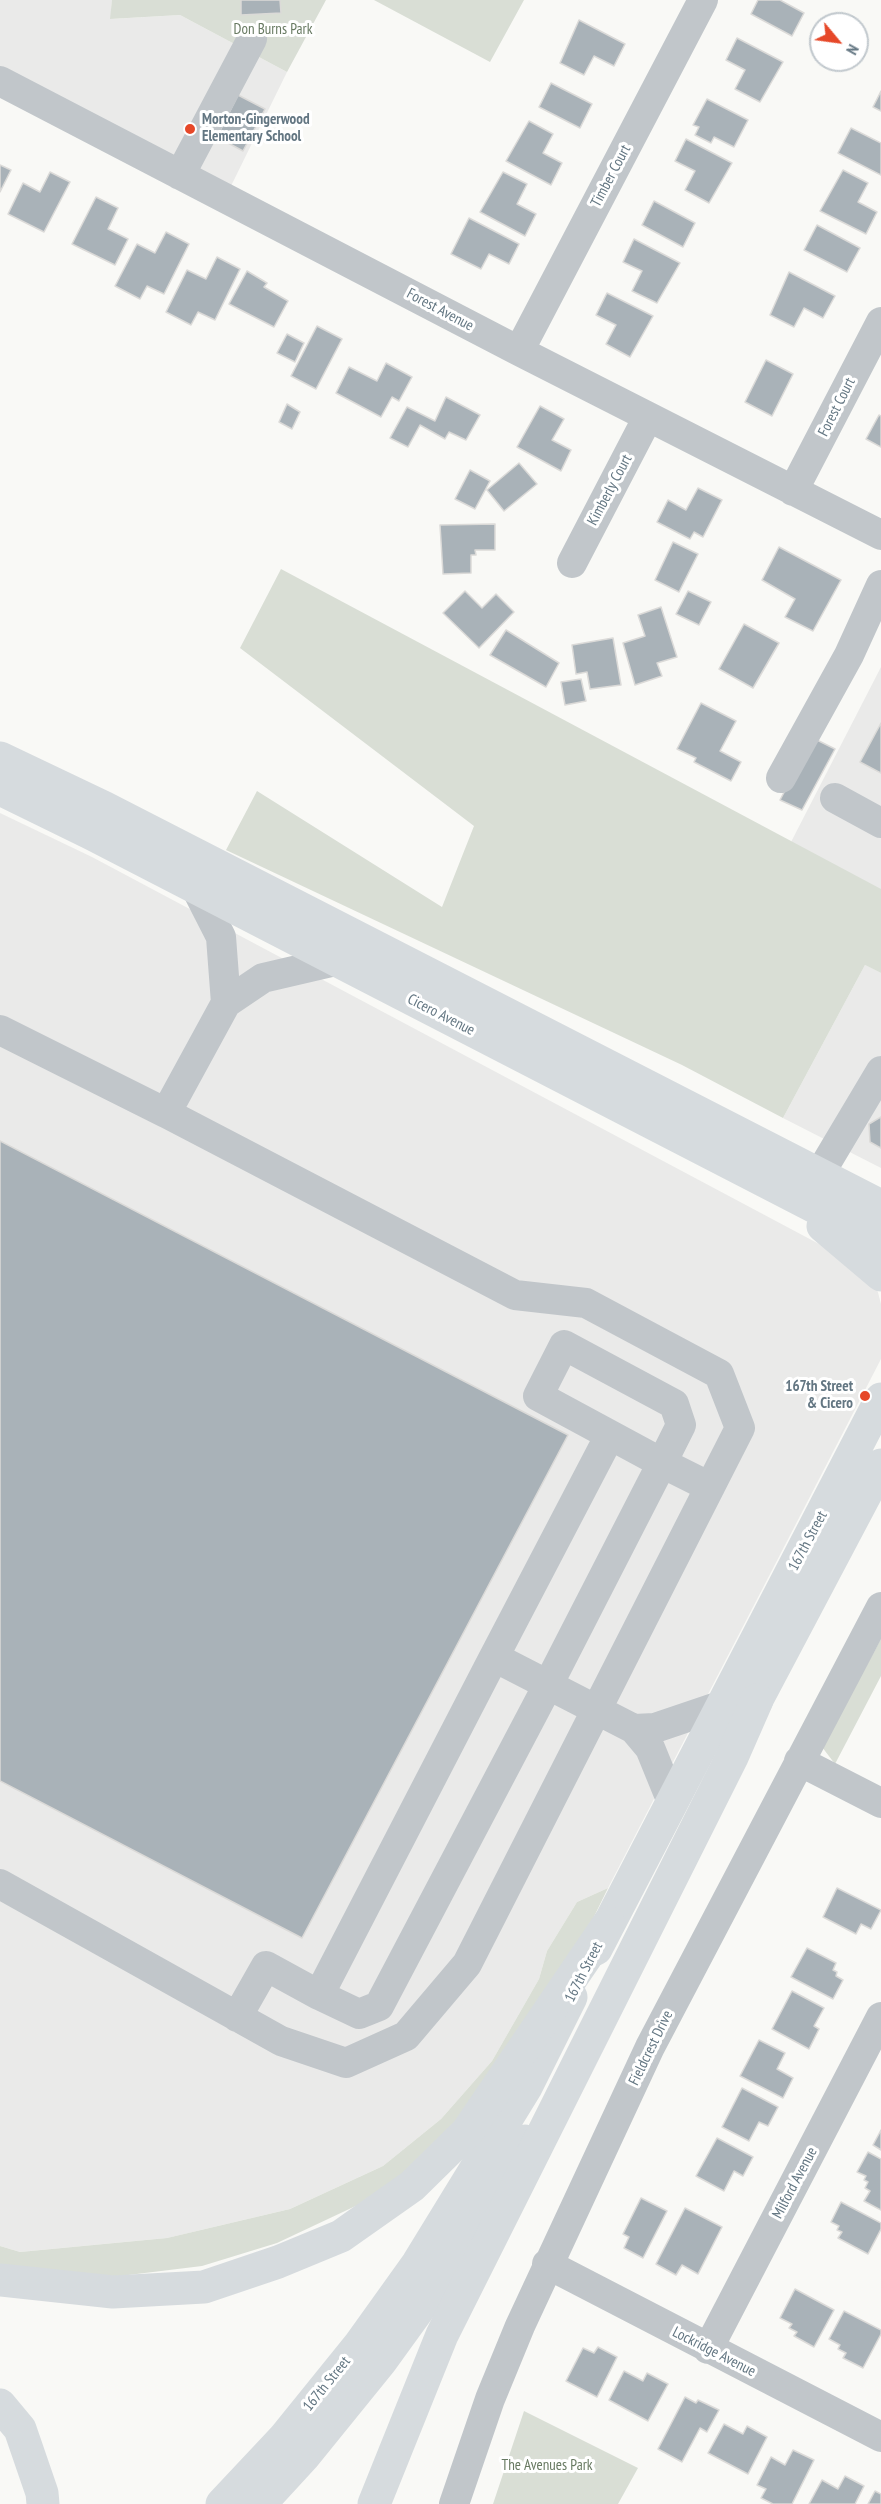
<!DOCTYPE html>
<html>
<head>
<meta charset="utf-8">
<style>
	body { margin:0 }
	#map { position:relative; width:881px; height:2504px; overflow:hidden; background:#f9f9f6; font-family:"PT Sans Narrow",sans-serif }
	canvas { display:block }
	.north { position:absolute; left:809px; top:12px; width:60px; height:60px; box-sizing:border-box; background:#fff; border:2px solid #c1c8cd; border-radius:50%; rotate:119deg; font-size:16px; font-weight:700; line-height:24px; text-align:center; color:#637682 }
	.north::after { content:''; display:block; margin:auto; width:21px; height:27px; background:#e64829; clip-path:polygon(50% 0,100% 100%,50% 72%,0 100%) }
</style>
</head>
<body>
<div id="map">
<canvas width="881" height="2504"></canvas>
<div class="north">N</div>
</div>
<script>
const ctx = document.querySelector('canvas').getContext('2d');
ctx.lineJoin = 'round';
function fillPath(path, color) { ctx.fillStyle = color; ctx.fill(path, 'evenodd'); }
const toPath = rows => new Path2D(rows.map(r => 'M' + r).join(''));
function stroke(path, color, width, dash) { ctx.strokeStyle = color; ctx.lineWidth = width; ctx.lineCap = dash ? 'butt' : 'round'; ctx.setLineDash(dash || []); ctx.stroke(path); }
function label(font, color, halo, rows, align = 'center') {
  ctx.font = font + ' "PT Sans Narrow",sans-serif'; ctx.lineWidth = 6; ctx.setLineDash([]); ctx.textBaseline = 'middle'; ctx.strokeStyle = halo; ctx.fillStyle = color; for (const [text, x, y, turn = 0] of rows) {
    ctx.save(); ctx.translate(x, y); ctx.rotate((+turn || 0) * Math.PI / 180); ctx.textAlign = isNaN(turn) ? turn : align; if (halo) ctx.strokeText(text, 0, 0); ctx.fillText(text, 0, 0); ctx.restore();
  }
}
fillPath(toPath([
	[0,0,112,0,111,19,180,15,287,72,231,186,0,67],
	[881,667,881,891,790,844],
	[0,813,92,857,836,1253,875,1281,881,1304,881,1359,608,1888,577,1902,547,1951,539,1979,492,2061,441,2119,383,2166,290,2209,167,2238,20,2252,0,2246],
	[865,965,881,973,881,1168,783,1118]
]), '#eaeae9');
fillPath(toPath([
	[112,0,326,0,287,72,180,15,110,19],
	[374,0,524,0,490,62],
	[281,569,881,889,881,973,865,965,783,1118,682,1065,226,850,257,791,442,907,474,826,240,648],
	[881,1639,881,1676,835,1764,822,1747],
	[608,1888,586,1933,436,2151,362,2203,277,2243,202,2266,112,2277,0,2266,0,2246,20,2252,167,2238,290,2209,383,2166,441,2119,492,2061,539,1979,547,1951,577,1902],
	[524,2411,638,2468,618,2504,493,2504]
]), '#d9ded5');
const building = toPath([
	[241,0,280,0,281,13,241,15,241,0],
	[758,0,780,0,804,13,792,36,751,14,758,0],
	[579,20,625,44,614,66,594,56,584,75,560,63,579,20],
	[737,38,783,62,760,102,735,89,745,70,726,60,737,38],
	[551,83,592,104,580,128,539,107,551,83],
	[881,91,881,111,873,107,881,91],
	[238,95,265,109,243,151,217,137,238,95],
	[707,99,748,120,734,147,714,137,711,143,695,135,699,127,693,125,707,99],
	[529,121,553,134,543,153,562,163,551,185,506,161,529,121],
	[851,128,881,143,881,175,838,153,851,128],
	[686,139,732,163,709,203,685,190,695,171,675,161,686,139],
	[0,165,11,170,0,192,0,165],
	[843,170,868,183,858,202,877,212,866,234,820,211,843,170],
	[50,172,70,182,44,232,8,214,23,183,40,192,50,172],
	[503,172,527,184,517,204,536,214,525,236,480,212,503,172],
	[96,197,118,208,108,229,128,239,115,265,72,244,96,197],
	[654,201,695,223,683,247,642,225,654,201],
	[469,218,519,244,509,264,489,254,481,269,451,254,469,218],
	[817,225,860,248,847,272,804,250,817,225],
	[166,232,189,244,164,294,147,286,140,299,115,286,137,244,155,253,166,232],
	[634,239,680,263,657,303,632,291,642,271,623,262,634,239],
	[217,257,240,269,215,320,198,312,191,325,166,312,187,270,206,279,217,257],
	[247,271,267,283,264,287,288,301,274,327,229,304,247,271],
	[789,272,835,296,823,318,804,308,794,327,770,315,789,272],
	[607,293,653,316,630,357,606,344,616,325,596,315,607,293],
	[317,326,342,339,316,389,291,376,317,326],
	[287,334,304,343,295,362,277,353,287,334],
	[766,360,793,374,772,416,745,402,766,360],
	[386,363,412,377,399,401,392,397,381,417,336,393,349,367,377,381,386,363],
	[446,397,480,415,466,440,449,432,445,439,420,425,408,447,390,438,407,407,435,421,446,397],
	[287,404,300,412,292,429,279,422,287,404],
	[540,406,564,419,552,440,571,450,561,471,517,447,540,406],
	[879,415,881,416,881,447,866,439,879,415],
	[519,463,537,484,504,511,487,490,519,463],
	[470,470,490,481,475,509,455,499,470,470],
	[698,488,722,500,703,537,694,532,690,539,657,522,668,500,686,510,698,488],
	[495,524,495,550,475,550,476,555,471,555,471,573,443,574,440,525,495,524],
	[673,542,698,554,679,592,655,580,673,542],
	[779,547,841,580,813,631,785,617,795,599,762,580,779,547],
	[465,591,482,608,496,594,514,612,479,648,443,613,465,591],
	[688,591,711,602,699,625,676,614,688,591],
	[661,607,677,657,657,663,662,676,635,685,623,643,645,636,638,615,661,607],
	[744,624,779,643,753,688,719,669,744,624],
	[506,630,559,663,546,687,490,655,506,630],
	[613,638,621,685,590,689,587,672,576,674,572,645,613,638],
	[581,679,586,701,565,705,561,682,581,679],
	[701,703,736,721,720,751,741,762,731,781,694,762,696,758,677,749,701,703],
	[881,723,881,773,860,762,881,723],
	[813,738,835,749,802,810,780,800,813,738],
	[881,1117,881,1148,870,1142,869,1124,881,1117],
	[0,1141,568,1435,302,1938,0,1781,0,1141],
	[837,1888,881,1910,871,1929,861,1924,856,1934,823,1917,837,1888],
	[807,1948,836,1963,833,1970,837,1972,836,1976,843,1980,833,1999,791,1977,807,1948],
	[792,1991,824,2008,814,2026,819,2029,809,2049,772,2029,792,1991],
	[759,2040,785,2053,777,2069,793,2078,783,2098,740,2076,759,2040],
	[742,2088,778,2107,768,2126,759,2122,749,2141,722,2127,742,2088],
	[881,2130,881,2150,873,2145,881,2130],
	[717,2138,753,2157,743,2176,734,2171,724,2191,696,2176,717,2138],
	[868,2152,881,2159,881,2210,864,2201,870,2191,865,2188,868,2182,864,2180,866,2176,857,2172,868,2152],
	[641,2198,667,2211,643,2258,624,2248,629,2237,623,2234,641,2198],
	[841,2202,881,2223,881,2229,868,2254,838,2238,842,2232,837,2230,839,2226,831,2222,841,2202],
	[685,2208,722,2227,698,2274,682,2265,676,2275,656,2264,685,2208],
	[795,2289,834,2310,814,2347,794,2336,797,2332,789,2328,792,2324,780,2318,795,2289],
	[844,2311,881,2330,881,2334,863,2368,843,2358,846,2353,838,2349,840,2345,829,2339,844,2311],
	[598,2347,617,2357,597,2397,566,2381,583,2348,594,2353,598,2347],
	[624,2371,643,2381,647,2373,668,2384,648,2421,609,2400,624,2371],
	[685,2397,696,2403,698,2400,719,2410,707,2432,700,2428,682,2462,658,2449,685,2397],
	[724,2424,743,2434,747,2426,767,2437,748,2474,708,2453,724,2424],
	[793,2450,814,2460,792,2504,773,2504,761,2498,766,2489,757,2485,771,2457,785,2465,793,2450],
	[845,2476,864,2486,855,2504,809,2504,822,2480,838,2489,845,2476],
	[875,2491,881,2494,881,2504,868,2504,875,2491]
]);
fillPath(building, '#a9b2b8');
stroke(building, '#dbdad8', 1.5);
stroke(toPath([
	[0,81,519,351,881,535],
	[180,175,252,39],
	[519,351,703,0],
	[793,491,881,322],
	[572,563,648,417],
	[781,778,849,655,881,585],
	[835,798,881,823],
	[196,888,221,937,226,1003,263,978,336,961],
	[0,1030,166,1113,226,1003],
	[819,1175,881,1071],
	[494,1657,610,1435],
	[799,1761,881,1803],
	[672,1802,650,1748,634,1729,655,1728,723,1705],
	[0,1884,281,2041,346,2063,406,2036,467,1964,740,1428,719,1374,586,1303,515,1295,166,1113],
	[319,1995,359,2014,379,2006,548,1685,662,1463,681,1425,674,1404,564,1345,538,1396,662,1463,710,1487],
	[237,2017,266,1966,319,1995,494,1657,634,1729],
	[547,2264,881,2437],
	[708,2349,881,2017],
	[454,2504,490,2399,520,2326,650,2047,881,1607]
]), '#c1c6ca', 30);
stroke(toPath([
	[0,758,105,808,881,1206],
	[0,789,92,834,881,1241],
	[823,1226,881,1275],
	[743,1726,881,1465],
	[596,1949,881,1399],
	[222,2504,284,2438,360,2344,418,2263,526,2087,571,1997],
	[260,2504,304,2456,381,2361,441,2278,525,2141]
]), '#d6dbde', 33);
stroke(toPath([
	[0,2280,113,2292,204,2287,278,2262,341,2236,412,2186,467,2132,609,1923],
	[0,2405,20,2429,42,2493,43,2504],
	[374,2504,442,2335,732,1757,757,1700]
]), '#d6dbde', 33);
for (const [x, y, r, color] of [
	[190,129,6,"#e64829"],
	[865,1396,6,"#e64829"]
]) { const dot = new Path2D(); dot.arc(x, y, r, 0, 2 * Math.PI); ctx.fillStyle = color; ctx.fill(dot); stroke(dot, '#fff', 2); }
label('15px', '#687a62', '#fff', [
	["Don Burns Park",273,30],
	["The Avenues Park",547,2466]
]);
label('bold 15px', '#637682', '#fff', [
	["Morton-Gingerwood",202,120],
	["Elementary School",202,137],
	["167th Street",853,1387,"right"],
	["& Cicero",853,1404,"right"]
], 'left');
label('15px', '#637682', '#fff', [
	["Timber Court",611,176,-62],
	["Forest Avenue",440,310,28],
	["Forest Court",837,407,-63],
	["Kimberly Court",610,490,-62],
	["Cicero Avenue",441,1015,27],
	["167th Street",808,1541,-62],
	["167th Street",584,1972,-63],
	["Fieldcrest Drive",651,2048,-64],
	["Milford Avenue",795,2183,-62],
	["Lockridge Avenue",714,2352,27],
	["167th Street",327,2384,-51]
]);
</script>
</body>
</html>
